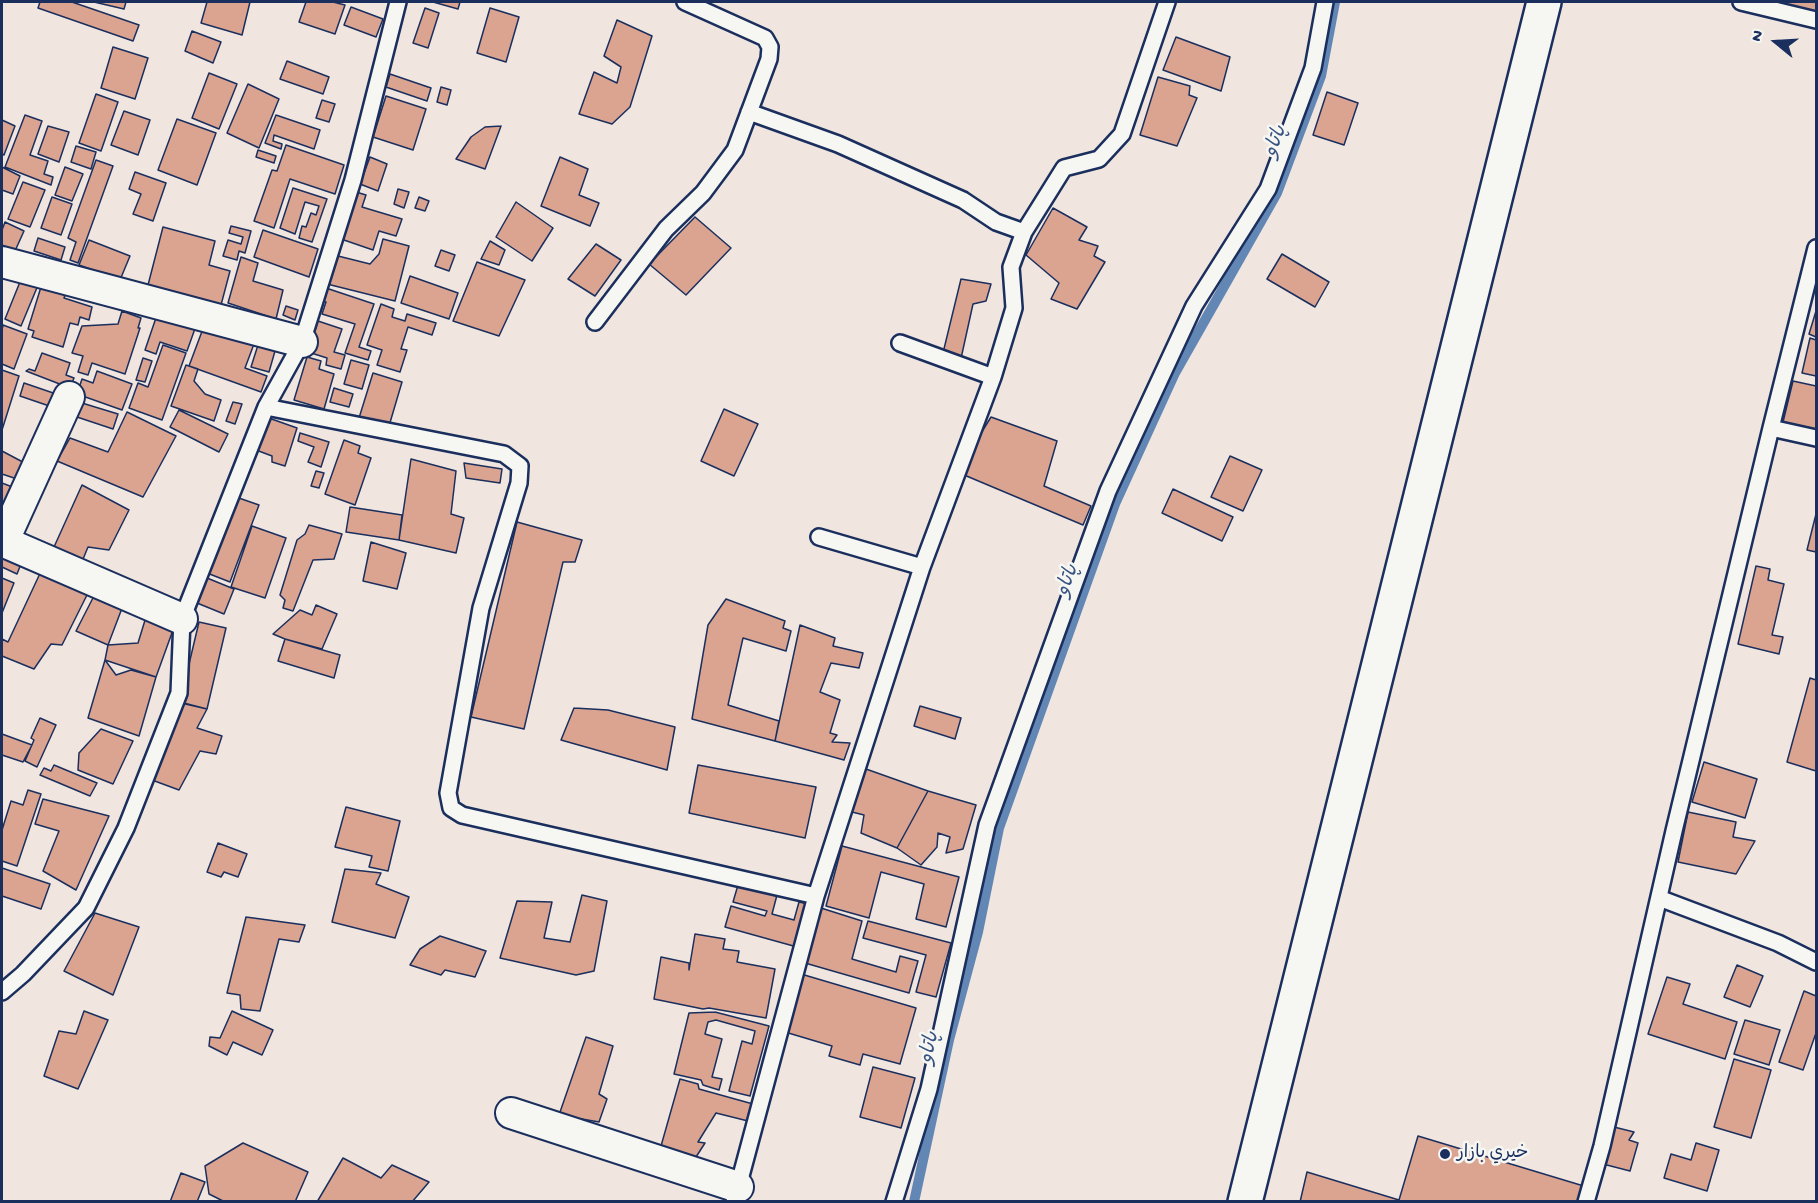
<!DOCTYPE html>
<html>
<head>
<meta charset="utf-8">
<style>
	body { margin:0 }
	#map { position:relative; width:1818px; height:1203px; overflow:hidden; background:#f0e6df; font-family:"Gochi Hand",sans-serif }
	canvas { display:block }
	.frame { position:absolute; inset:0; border:3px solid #1b2f5e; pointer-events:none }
	.north { position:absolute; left:1746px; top:12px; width:60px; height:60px; -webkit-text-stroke:4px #f6f6f2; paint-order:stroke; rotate:288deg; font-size:16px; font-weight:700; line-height:24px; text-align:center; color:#1b2f5e }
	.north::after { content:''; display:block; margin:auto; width:21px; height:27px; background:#1b2f5e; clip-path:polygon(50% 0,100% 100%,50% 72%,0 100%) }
</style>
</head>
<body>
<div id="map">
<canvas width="1818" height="1203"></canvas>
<div class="frame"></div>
<div class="north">N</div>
</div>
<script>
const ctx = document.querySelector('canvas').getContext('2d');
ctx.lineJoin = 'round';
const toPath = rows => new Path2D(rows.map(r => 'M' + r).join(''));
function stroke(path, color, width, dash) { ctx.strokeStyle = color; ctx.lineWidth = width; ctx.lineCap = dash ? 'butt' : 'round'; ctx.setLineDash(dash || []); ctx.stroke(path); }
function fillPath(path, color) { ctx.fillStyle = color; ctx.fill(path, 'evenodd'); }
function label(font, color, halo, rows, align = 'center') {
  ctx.font = font + ' "Gochi Hand","Playpen Sans Arabic",sans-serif'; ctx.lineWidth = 5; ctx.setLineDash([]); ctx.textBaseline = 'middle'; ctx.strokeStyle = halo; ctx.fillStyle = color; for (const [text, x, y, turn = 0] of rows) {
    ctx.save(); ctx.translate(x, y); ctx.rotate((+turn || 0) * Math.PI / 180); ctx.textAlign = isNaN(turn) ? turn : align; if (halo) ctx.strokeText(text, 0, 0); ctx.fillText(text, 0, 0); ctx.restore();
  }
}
stroke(toPath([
	[914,1202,949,1040,978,932,999,828,1115,504,1175,373,1277,193,1321,76,1335,2]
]), '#6387b4', 10);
const building = toPath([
	[40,2,72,2,139,25,133,41,38,8,40,2],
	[94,2,126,2,124,9,94,2],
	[207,2,250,2,242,35,201,23,207,2],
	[306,2,333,2,345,5,335,34,299,22,306,2],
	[433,2,460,2,458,9,433,2],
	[1763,2,1816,2,1816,16,1763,2],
	[351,7,383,19,376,37,344,25,351,7],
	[425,8,439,13,428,48,413,43,425,8],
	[490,8,519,17,506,62,477,53,490,8],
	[617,20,652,36,630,107,612,124,579,114,594,72,617,83,621,67,604,56,617,20],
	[192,31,221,42,213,63,185,51,192,31],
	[1176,37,1230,57,1221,91,1163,70,1176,37],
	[113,47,148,58,135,99,101,88,113,47],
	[287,61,329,77,323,94,280,79,287,61],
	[209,73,237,84,219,129,192,118,209,73],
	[390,74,431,88,427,101,386,87,390,74],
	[1158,77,1190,86,1189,95,1197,98,1177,146,1140,135,1158,77],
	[248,84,279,99,259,148,227,133,248,84],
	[441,87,451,90,447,105,437,102,441,87],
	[1327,92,1358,103,1344,145,1313,135,1327,92],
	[96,94,118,102,101,151,79,143,96,94],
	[386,96,426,109,413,150,373,137,386,96],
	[322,100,335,104,329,122,316,118,322,100],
	[124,111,150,120,138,155,111,145,124,111],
	[25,115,42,121,30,155,48,161,44,174,53,177,51,185,5,167,25,115],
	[276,115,320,130,314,149,274,135,273,141,282,144,281,149,265,143,276,115],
	[177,119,216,133,197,185,158,170,177,119],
	[2,120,15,126,4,155,2,154,2,120],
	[48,126,69,132,59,162,38,154,48,126],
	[501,126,485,169,456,159,471,137,485,127,501,126],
	[286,145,344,165,335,194,290,179,274,228,254,221,272,170,277,171,286,145],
	[76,146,96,152,91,169,71,162,76,146],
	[258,150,276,156,274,163,256,157,258,150],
	[370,157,387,164,378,191,360,184,370,157],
	[560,157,588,169,579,195,599,203,590,226,541,206,560,157],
	[96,160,113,166,78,263,70,260,76,242,68,238,96,160],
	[2,167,20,176,13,194,2,190,2,167],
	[65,167,83,174,72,201,55,195,65,167],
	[135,172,166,183,153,221,133,214,141,194,129,189,135,172],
	[23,182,45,190,30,227,8,219,23,182],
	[293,188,327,199,312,242,299,238,302,226,306,227,311,213,316,215,319,206,305,202,295,234,280,228,293,188],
	[398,189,409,192,404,208,394,204,398,189],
	[356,192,366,195,362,207,402,219,396,236,379,231,373,250,341,239,356,192],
	[52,197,72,204,61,235,41,228,52,197],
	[419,197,429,201,425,211,415,208,419,197],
	[516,202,553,228,532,261,496,237,516,202],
	[1053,208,1087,227,1079,240,1098,246,1094,256,1105,262,1077,309,1051,299,1059,283,1026,255,1053,208],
	[695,217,731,248,686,295,649,264,695,217],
	[5,222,24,231,15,251,2,245,2,230,5,222],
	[231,226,251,231,245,253,239,251,237,260,223,256,228,240,241,244,243,237,229,233,231,226],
	[163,227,215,241,209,265,230,271,221,305,148,285,163,227],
	[263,230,318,249,309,277,254,257,263,230],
	[38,238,65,247,61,260,34,251,38,238],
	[383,239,409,246,395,301,327,284,334,255,370,264,379,254,383,239],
	[89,240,130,256,120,280,79,265,89,240],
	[490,241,505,250,499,265,481,259,490,241],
	[596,244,621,260,595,296,568,279,596,244],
	[441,250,455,255,449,271,435,266,441,250],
	[1282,254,1329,282,1315,307,1267,279,1282,254],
	[241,257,258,263,253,281,283,290,276,319,228,303,241,257],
	[477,262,525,280,499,336,453,321,477,262],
	[24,272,41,278,21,326,5,319,24,272],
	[45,274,70,282,64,298,92,307,89,320,80,317,78,325,70,323,63,347,32,337,34,331,28,329,45,274],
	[410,276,458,293,449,319,401,303,410,276],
	[961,279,991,284,986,301,973,304,960,363,942,357,961,279],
	[323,287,374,304,359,347,371,351,368,360,345,353,355,324,322,314,326,302,319,300,323,287],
	[381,304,394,309,392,317,405,321,407,314,436,323,432,335,408,327,401,349,407,350,400,372,377,365,382,350,367,345,381,304],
	[286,306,298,310,295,320,283,315,286,306],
	[159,309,197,323,187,351,160,342,156,354,145,350,159,309],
	[122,311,141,318,138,328,140,328,125,374,92,363,88,375,78,372,83,356,72,353,82,326,118,324,122,311],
	[1816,311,1816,337,1809,334,1816,311],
	[318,321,342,329,334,352,345,355,341,369,326,365,327,358,308,352,318,321],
	[3,325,27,334,14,369,2,364,2,330,3,325],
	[204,326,254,344,245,368,267,376,261,392,189,366,204,326],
	[1810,338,1816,340,1816,376,1802,373,1810,338],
	[163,345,186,353,162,420,129,408,138,383,148,387,163,345],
	[258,345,275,351,269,372,251,367,258,345],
	[42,353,70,363,66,375,74,378,70,388,26,371,29,369,35,371,42,353],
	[307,357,321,361,319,369,334,374,324,409,294,400,307,357],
	[143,358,152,361,145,382,136,380,143,358],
	[351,360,369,365,362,389,344,384,351,360],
	[186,365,198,369,194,381,205,394,221,400,214,421,171,406,186,365],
	[2,370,19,376,2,430,2,370],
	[97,371,132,384,122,410,77,394,82,379,93,383,97,371],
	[373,373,402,382,389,426,359,418,373,373],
	[1793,381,1816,386,1816,429,1783,422,1793,381],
	[24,383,62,396,58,409,20,396,24,383],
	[334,388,353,394,349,407,330,402,334,388],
	[233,402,242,404,235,424,226,421,233,402],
	[82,403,118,414,113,429,77,417,82,403],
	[724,409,758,424,734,476,701,461,724,409],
	[179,410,228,434,219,452,170,427,179,410],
	[127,412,176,436,143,497,57,461,70,438,108,452,127,412],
	[266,417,297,428,285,466,272,462,272,456,256,450,266,417],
	[991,417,1057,441,1044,486,1091,506,1083,525,957,472,991,417],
	[300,433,329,442,321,467,308,462,314,447,298,441,300,433],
	[344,440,360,446,358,453,371,458,355,505,325,494,344,440],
	[2,451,36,469,20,480,2,474,2,451],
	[1230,456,1262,470,1243,511,1211,497,1230,456],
	[411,459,456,471,451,514,464,518,456,553,399,540,411,459],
	[464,463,502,469,500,483,466,478,464,463],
	[316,471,324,473,319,488,311,486,316,471],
	[2,483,15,488,2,522,2,483],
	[82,485,129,510,109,550,88,547,81,564,54,547,82,485],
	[1173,489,1233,517,1222,541,1162,513,1173,489],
	[236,497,259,505,230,582,207,573,236,497],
	[350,507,402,515,399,540,346,532,350,507],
	[1816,514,1816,552,1807,550,1816,514],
	[517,522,582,540,575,562,563,562,524,729,471,717,517,522],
	[309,525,342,534,334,559,313,560,293,611,283,608,285,600,280,595,297,540,305,534,309,525],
	[252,526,286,538,265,598,231,587,252,526],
	[371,542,406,553,397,589,363,581,371,542],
	[2,555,21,564,17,574,2,567,2,555],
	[1756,566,1770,569,1768,580,1784,584,1772,635,1783,637,1779,654,1738,644,1756,566],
	[43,567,91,587,62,645,51,644,34,669,2,656,2,639,8,642,43,567],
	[2,578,14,583,2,613,2,578],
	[207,578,234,589,224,614,197,603,207,578],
	[96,592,124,603,108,645,76,631,96,592],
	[726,599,785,621,783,628,791,631,786,651,743,638,728,705,779,721,775,741,692,719,708,625,726,599],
	[316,605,337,614,322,649,285,639,273,634,300,610,312,615,316,605],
	[146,617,173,630,156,677,105,660,108,645,138,643,146,617],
	[199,622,226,628,207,709,180,702,199,622],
	[800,625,835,638,833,646,863,653,859,668,831,663,820,692,840,700,830,733,837,735,832,742,850,743,844,760,775,741,800,625],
	[285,639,340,655,334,678,278,661,285,639],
	[105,660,116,675,131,670,156,677,139,736,88,718,105,660],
	[1810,678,1816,680,1816,771,1787,762,1810,678],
	[181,703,207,709,197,728,222,736,216,754,200,751,179,790,152,780,181,703],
	[920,706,961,718,955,739,914,726,920,706],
	[574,708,608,710,675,727,667,770,561,740,574,708],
	[40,718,56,725,37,767,25,761,34,740,31,738,40,718],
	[101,729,133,741,113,784,78,770,79,753,101,729],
	[2,734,32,745,23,762,2,755,2,734],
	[1704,762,1757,779,1745,818,1692,802,1704,762],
	[54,765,97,783,90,796,40,775,44,768,51,771,54,765],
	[698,765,816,787,805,838,689,813,698,765],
	[866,769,928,791,897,848,861,833,864,815,844,810,866,769],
	[28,790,41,794,17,866,2,861,2,830,11,801,23,805,28,790],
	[928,791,976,805,963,849,946,853,950,837,938,833,937,847,921,865,897,848,928,791],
	[43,799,109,816,76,890,43,871,59,831,35,824,43,799],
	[346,807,400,821,388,871,369,867,372,856,335,847,346,807],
	[1688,812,1736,822,1733,837,1755,841,1736,874,1678,862,1688,812],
	[218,843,247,854,238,877,224,872,221,877,207,872,218,843],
	[842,846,959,877,946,927,916,919,924,884,881,872,869,918,826,906,842,846],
	[2,868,50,884,41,909,2,896,2,868],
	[345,869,381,873,376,884,409,897,395,938,332,922,345,869],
	[738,885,777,895,772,914,794,920,799,902,808,904,797,947,725,927,731,906,765,916,767,911,733,902,738,885],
	[582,895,607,901,594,971,576,975,500,958,517,901,552,902,544,938,570,942,582,895],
	[821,908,862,921,852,959,896,972,900,956,918,961,909,993,805,963,821,908],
	[95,913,139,927,113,995,64,971,95,913],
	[246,917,305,925,299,942,279,939,260,1011,241,1009,240,995,227,993,246,917],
	[868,921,951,943,936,997,916,992,926,955,863,938,868,921],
	[695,934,725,939,723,949,739,951,737,962,775,969,766,1018,709,1008,703,1009,654,999,661,957,689,963,689,970,695,934],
	[440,936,486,951,475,977,445,970,441,975,410,965,420,949,440,936],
	[1737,965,1763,976,1750,1007,1724,997,1737,965],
	[801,974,916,1008,900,1064,863,1054,860,1065,829,1056,832,1046,785,1032,801,974],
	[1667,977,1690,984,1683,1004,1737,1022,1725,1059,1648,1034,1667,977],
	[1804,991,1816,996,1816,1033,1803,1070,1779,1062,1804,991],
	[84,1011,108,1020,78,1089,44,1076,59,1031,76,1034,84,1011],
	[232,1011,273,1030,262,1055,233,1042,227,1055,209,1046,210,1037,220,1038,232,1011],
	[715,1012,769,1026,750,1096,729,1091,742,1041,752,1044,755,1031,716,1020,708,1022,705,1034,722,1039,712,1077,722,1079,719,1090,703,1085,701,1080,674,1074,689,1013,715,1012],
	[1745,1020,1780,1030,1769,1065,1734,1054,1745,1020],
	[586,1037,613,1046,599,1094,607,1099,599,1122,559,1115,586,1037],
	[1734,1059,1771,1070,1751,1138,1714,1127,1734,1059],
	[873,1067,915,1078,901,1128,860,1117,873,1067],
	[680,1079,698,1084,699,1089,753,1104,748,1121,716,1113,698,1142,705,1143,696,1157,661,1146,680,1079],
	[1614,1127,1634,1132,1629,1140,1638,1143,1630,1171,1603,1164,1614,1127],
	[1418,1136,1587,1187,1583,1202,1300,1202,1307,1172,1399,1200,1418,1136],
	[243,1143,308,1172,295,1202,225,1202,209,1194,205,1166,243,1143],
	[1696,1143,1719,1150,1707,1191,1664,1178,1671,1154,1691,1160,1696,1143],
	[343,1158,381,1178,392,1165,429,1182,412,1202,317,1202,343,1158],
	[181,1173,205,1182,197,1202,170,1202,181,1173]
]);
fillPath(building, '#daa491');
stroke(building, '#1b2f5e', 1.5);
const service = toPath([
	[1741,2,1816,20],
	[749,112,838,144,963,200,996,222,1024,232],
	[595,322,666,229,703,193,735,150,769,59,770,47,765,38,685,2],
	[900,343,993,377],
	[266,407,504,454,520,466,519,483,481,608,448,793,451,808,462,815,816,896],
	[1771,428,1816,438],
	[819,537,922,567],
	[1659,898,1778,943,1816,962],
	[2,992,23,974,86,908,126,828,179,693,182,619,266,407,302,342,353,180,398,2],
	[734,1202,816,896,922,567,993,377,1014,308,1011,267,1024,232,1064,168,1099,159,1122,134,1167,2],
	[894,1202,929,1089,987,825,1108,491,1194,306,1268,189,1313,68,1325,2],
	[1586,1202,1602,1146,1674,831,1771,428,1816,248]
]);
const minor = toPath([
	[2,262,302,342],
	[2,541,182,619],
	[3,542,69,397],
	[511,1113,738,1187]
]);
const secondary = toPath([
	[1245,1202,1544,2]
]);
stroke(service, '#1b2f5e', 20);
stroke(minor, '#1b2f5e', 34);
stroke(secondary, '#1b2f5e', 38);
stroke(service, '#f6f6f2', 15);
stroke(minor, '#f6f6f2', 30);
stroke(secondary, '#f6f6f2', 33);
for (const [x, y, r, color] of [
	[1445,1154,6,"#1b2f5e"]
]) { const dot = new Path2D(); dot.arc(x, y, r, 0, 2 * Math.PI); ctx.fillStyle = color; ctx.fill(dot); stroke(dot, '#f6f6f2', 2); }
label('18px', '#1b2f5e', '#f6f6f2', [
	["خیري بازار",1457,1154]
], 'left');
label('italic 20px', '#395482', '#f6f6f2', [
	["پاتاو",1277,142,-69],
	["پاتاو",1069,581,-70],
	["پاتاو",931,1048,-77]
]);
</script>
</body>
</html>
